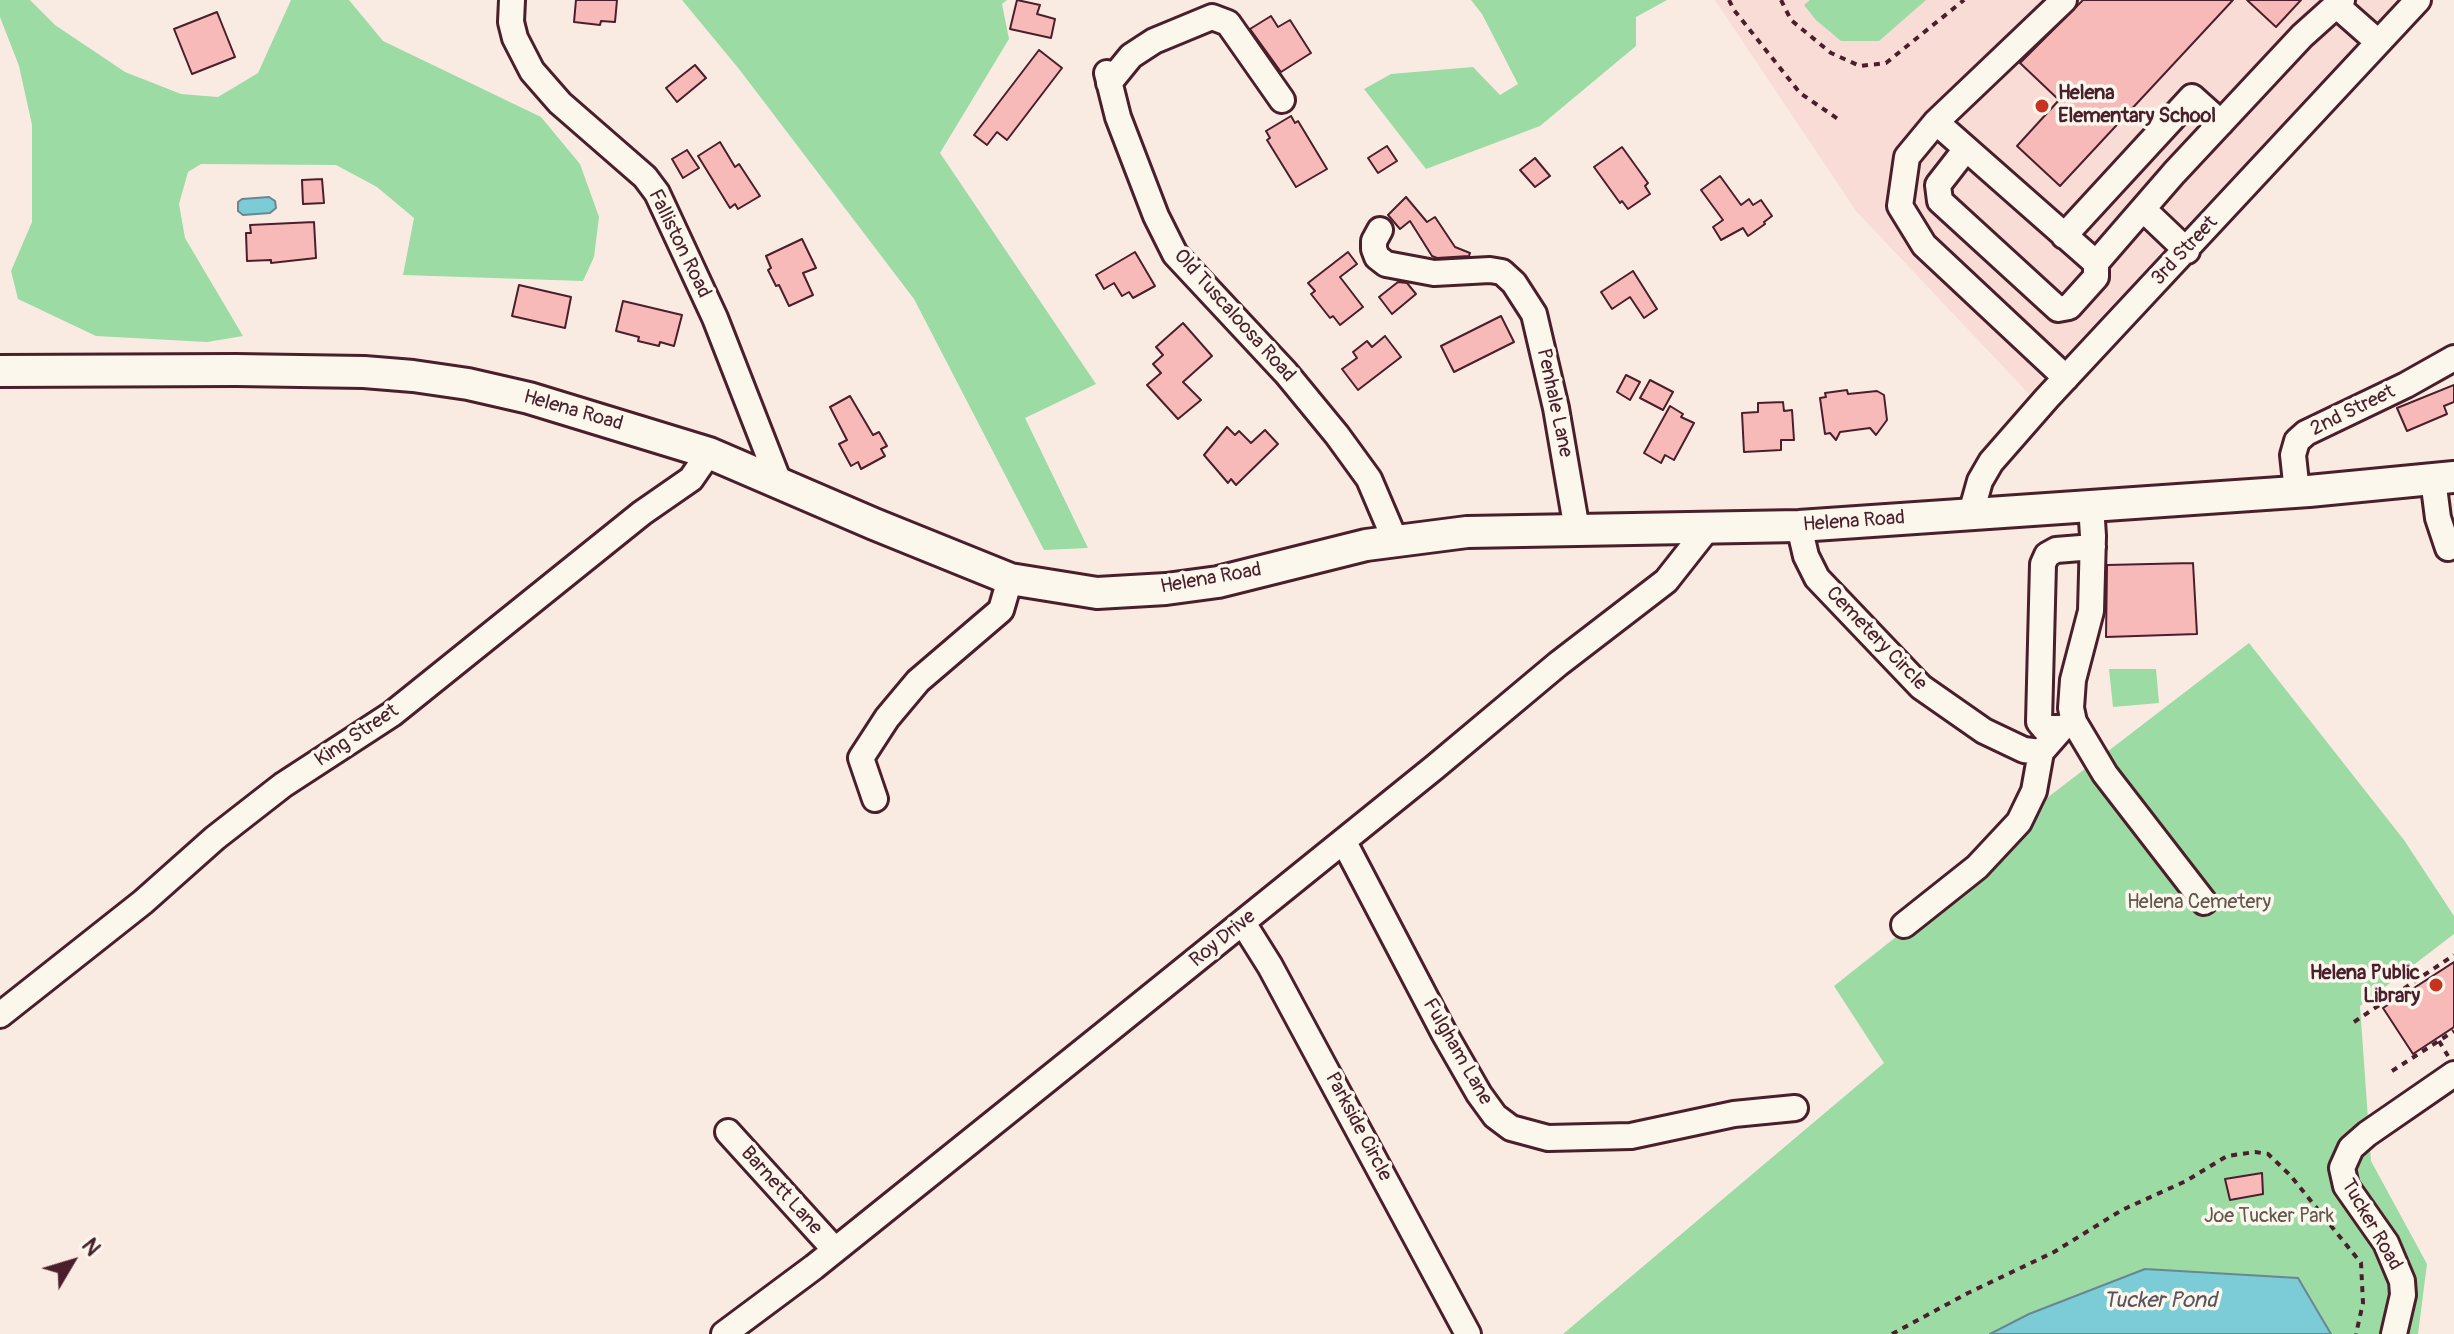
<!DOCTYPE html>
<html>
<head>
<meta charset="utf-8">
<style>
	body { margin:0 }
	#map { position:relative; width:2454px; height:1334px; overflow:hidden; background:#faebe2; font-family:Pangolin,sans-serif }
	canvas { display:block }
	.north { position:absolute; left:32px; top:1222px; width:80px; height:80px; -webkit-text-stroke:6px #fbf7ec; paint-order:stroke; rotate:52deg; font-size:22px; font-weight:700; line-height:32px; text-align:center; color:#4a1f2b }
	.north::after { content:''; display:block; margin:auto; width:28px; height:36px; background:#4a1f2b; clip-path:polygon(50% 0,100% 100%,50% 72%,0 100%) }
</style>
</head>
<body>
<div id="map">
<canvas width="2454" height="1334"></canvas>
<div class="north">N</div>
</div>
<script>
const ctx = document.querySelector('canvas').getContext('2d');
ctx.lineJoin = 'round';
function fillPath(path, color) { ctx.fillStyle = color; ctx.fill(path, 'evenodd'); }
const toPath = rows => new Path2D(rows.map(r => 'M' + r).join(''));
function stroke(path, color, width, dash) { ctx.strokeStyle = color; ctx.lineWidth = width; ctx.lineCap = dash ? 'butt' : 'round'; ctx.setLineDash(dash || []); ctx.stroke(path); }
function label(font, color, halo, rows, align = 'center') {
  ctx.font = font + ' Pangolin,sans-serif'; ctx.lineWidth = 7; ctx.setLineDash([]); ctx.textBaseline = 'middle'; ctx.strokeStyle = halo; ctx.fillStyle = color; for (const [text, x, y, turn = 0] of rows) {
    ctx.save(); ctx.translate(x, y); ctx.rotate((+turn || 0) * Math.PI / 180); ctx.textAlign = isNaN(turn) ? turn : align; if (halo) ctx.strokeText(text, 0, 0); ctx.fillText(text, 0, 0); ctx.restore();
  }
}
fillPath(toPath([
	[1715,0,2397,0,2029,394,1856,211]
]), '#f9dcd5');
fillPath(toPath([
	[0,0,30,0,55,25,125,72,181,94,218,97,258,73,291,0,349,0,383,41,541,117,580,164,599,217,594,257,583,281,403,275,414,218,377,187,336,165,201,164,188,172,179,204,185,238,243,336,207,342,96,336,18,299,11,271,32,222,32,125,19,66,0,17],
	[682,0,1007,0,1002,4,1009,39,940,153,1096,384,1025,418,1088,548,1044,550,914,299,739,69],
	[1471,0,1667,0,1636,17,1636,46,1540,126,1426,169,1364,89,1391,74,1473,67,1500,95,1518,84,1482,14],
	[1810,0,1926,0,1879,41,1841,41,1816,20,1804,5],
	[2249,643,2404,840,2454,916,2454,934,2360,1006,2371,1161,2427,1264,2418,1334,1563,1334,1884,1063,1834,986,2006,850,2043,801],
	[2109,669,2156,669,2159,703,2113,707]
]), '#9cdba4');
const water = toPath([
	[269,197,275,201,276,208,270,213,243,215,238,211,238,202,242,199,269,197],
	[2145,1269,2298,1278,2331,1334,1990,1334,2029,1314,2145,1269]
]);
fillPath(water, '#7cccd7');
stroke(water, '#688792', 2);
const building = toPath([
	[576,0,617,0,615,22,601,21,600,25,574,22,576,0],
	[1017,0,1040,5,1037,14,1055,19,1051,38,1010,29,1017,0],
	[2083,0,2233,0,2060,186,2017,146,2059,100,2020,63,2083,0],
	[2247,0,2301,0,2276,27,2247,0],
	[217,12,235,57,192,74,174,29,217,12],
	[1271,16,1278,27,1290,20,1311,53,1281,72,1250,29,1271,16],
	[1039,50,1062,68,1007,140,997,132,987,145,974,135,1039,50],
	[695,65,706,78,677,102,666,88,695,65],
	[1291,116,1295,123,1298,121,1327,169,1296,187,1267,140,1270,138,1266,131,1291,116],
	[720,142,735,167,739,164,760,196,738,209,735,204,730,208,698,156,720,142],
	[1387,146,1397,161,1378,173,1368,158,1387,146],
	[1622,147,1648,183,1645,186,1650,194,1628,209,1622,201,1620,203,1594,167,1622,147],
	[687,150,699,168,683,178,672,159,687,150],
	[1535,158,1550,176,1535,187,1520,170,1535,158],
	[1720,176,1741,205,1749,199,1753,205,1761,200,1772,216,1764,222,1765,224,1748,236,1743,228,1721,240,1713,227,1723,220,1701,190,1720,176],
	[322,179,324,203,303,204,302,180,322,179],
	[1406,197,1427,222,1435,217,1455,247,1470,253,1469,256,1437,258,1432,256,1410,221,1400,229,1388,215,1406,197],
	[314,222,316,258,271,263,271,260,247,261,246,233,251,233,250,225,314,222],
	[802,239,816,268,803,273,813,295,789,306,779,285,776,286,768,270,771,268,766,256,802,239],
	[1135,252,1155,286,1133,298,1129,292,1122,296,1114,283,1104,289,1096,275,1135,252],
	[1348,252,1357,264,1340,277,1363,307,1340,325,1333,316,1330,318,1311,294,1315,291,1308,283,1348,252],
	[1633,271,1657,309,1644,318,1630,297,1612,309,1601,292,1633,271],
	[1398,282,1407,283,1416,294,1392,314,1379,297,1398,282],
	[519,285,571,297,565,328,512,316,519,285],
	[623,301,682,315,674,346,660,342,659,346,638,341,639,337,616,331,623,301],
	[1501,316,1514,342,1454,372,1441,346,1501,316],
	[1183,323,1212,356,1183,382,1201,400,1178,419,1147,385,1161,373,1153,364,1163,355,1156,347,1183,323],
	[1385,336,1401,357,1358,390,1342,369,1357,358,1353,352,1367,341,1372,347,1385,336],
	[1626,375,1640,382,1630,400,1617,392,1626,375],
	[1650,380,1673,392,1663,410,1640,398,1650,380],
	[2454,385,2454,402,2444,406,2447,414,2407,431,2397,408,2454,385],
	[1847,390,1848,394,1877,391,1884,395,1887,420,1876,435,1870,428,1840,432,1836,440,1830,433,1825,434,1820,398,1826,397,1825,393,1847,390],
	[850,396,873,435,879,432,887,446,881,449,885,456,861,469,858,462,851,466,839,444,847,440,830,407,850,396],
	[1783,402,1784,411,1792,410,1794,440,1781,440,1781,450,1744,452,1742,413,1758,412,1758,403,1783,402],
	[1670,406,1683,414,1681,417,1694,423,1674,460,1665,455,1661,463,1644,453,1670,406],
	[1227,427,1235,435,1239,431,1251,443,1265,430,1278,444,1236,485,1231,479,1228,483,1204,455,1227,427],
	[2193,563,2197,634,2106,637,2107,565,2193,563],
	[2454,962,2454,1027,2413,1054,2383,1008,2454,962],
	[2262,1173,2263,1194,2230,1200,2225,1179,2262,1173]
]);
fillPath(building, '#f7bab8');
stroke(building, '#4a1f2b', 2);
const minor = toPath([
	[512,0,511,22,515,38,532,71,560,103,645,177,657,193,715,318,779,482],
	[2064,0,1936,122,1907,157,1900,206,1924,245,2066,378],
	[2336,5,2378,42],
	[1107,73,1118,117,1156,216,1175,254,1286,373,1337,435,1369,479,1395,540],
	[1109,83,1131,56,1154,41,1212,17,1228,23,1282,100],
	[1936,122,2096,263,2096,277,2069,307,2058,309,1940,201,1938,185,1966,149],
	[2143,209,2187,251],
	[1380,230,1374,241,1374,249,1377,257,1386,264,1434,273,1490,270,1502,272,1514,283,1534,314,1556,408,1577,530],
	[2064,236,2192,97,2221,123],
	[2096,263,2174,173,2302,36,2342,0],
	[2433,479,2438,518,2448,548],
	[2297,492,2293,455,2297,441,2306,433,2406,385,2454,358],
	[2091,505,2093,536,2091,611,2073,680,2071,708,2074,722,2105,774,2204,902],
	[1971,513,1980,481,1991,462,2047,398,2418,0],
	[1799,526,1806,556,1817,578,1921,687,1984,731,2024,750,2041,752,2062,728],
	[2072,723,2062,728,2044,728,2039,722,2043,564,2047,555,2056,550,2093,547],
	[875,799,861,758,887,718,918,681,1001,610,1010,579],
	[1344,842,1444,1033,1479,1094,1495,1116,1511,1128,1548,1138,1631,1136,1734,1114,1795,1108],
	[1243,923,1270,966,1468,1334],
	[1904,925,1977,867,2019,822,2034,791,2041,752],
	[0,1015,143,902,215,838,283,785,392,714,642,513,691,479,709,453],
	[728,1132,835,1250],
	[724,1334,814,1267,1103,1035,1435,767,1558,664,1666,581,1707,529],
	[2394,1334,2403,1295,2402,1281,2386,1243,2346,1186,2342,1168,2351,1148,2367,1134,2454,1074]
]);
const major = toPath([
	[0,371,236,370,364,372,413,376,468,384,529,398,709,453,874,524,1010,579,1097,593,1166,589,1218,582,1366,545,1467,532,1799,526,2309,491,2454,477]
]);
stroke(minor, '#4a1f2b', 30);
stroke(major, '#4a1f2b', 36);
stroke(toPath([
	[1729,0,1734,10,1800,93,1838,119],
	[1781,0,1791,20,1831,53,1860,66,1886,63,1964,0],
	[2354,1022,2454,955],
	[2439,1041,2448,1056],
	[2392,1071,2454,1031],
	[1892,1334,1968,1293,2054,1252,2122,1210,2186,1181,2227,1156,2255,1152,2268,1154,2290,1175,2361,1263,2363,1303,2356,1334]
]), '#4a1f2b', 4, [6, 6]);
stroke(minor, '#fbf7ec', 24);
stroke(major, '#fbf7ec', 30);
for (const [x, y, r, color] of [
	[2042,106,8,"#c8321e"],
	[2436,985,8,"#c8321e"]
]) { const dot = new Path2D(); dot.arc(x, y, r, 0, 2 * Math.PI); ctx.fillStyle = color; ctx.fill(dot); stroke(dot, '#fbf7ec', 3); }
label('bold 20px', '#4a1f2b', '#fbf7ec', [
	["Helena",2058,94],
	["Elementary School",2058,117],
	["Helena Public",2420,974,"right"],
	["Library",2420,997,"right"]
], 'left');
label('20px', '#4a1f2b', '#fbf7ec', [
	["Falliston Road",679,244,64],
	["3rd Street",2185,251,-47],
	["Old Tuscaloosa Road",1234,316,48],
	["Penhale Lane",1554,403,78],
	["Helena Road",573,411,16],
	["2nd Street",2353,411,-26],
	["Helena Road",1854,522,-4],
	["Helena Road",1211,579,-10],
	["Cemetery Circle",1876,639,46],
	["King Street",357,736,-34],
	["Roy Drive",1223,939,-39],
	["Fulgham Lane",1457,1052,60],
	["Parkside Circle",1358,1127,62],
	["Barnett Lane",781,1191,48],
	["Tucker Road",2371,1225,60]
]);
label('20px', '#63574f', '#fbf7ec', [
	["Helena Cemetery",2199,903],
	["Joe Tucker Park",2269,1217]
]);
label('italic 22px', '#59535f', '#fbf7ec', [
	["Tucker Pond",2160,1301]
]);
</script>
</body>
</html>
